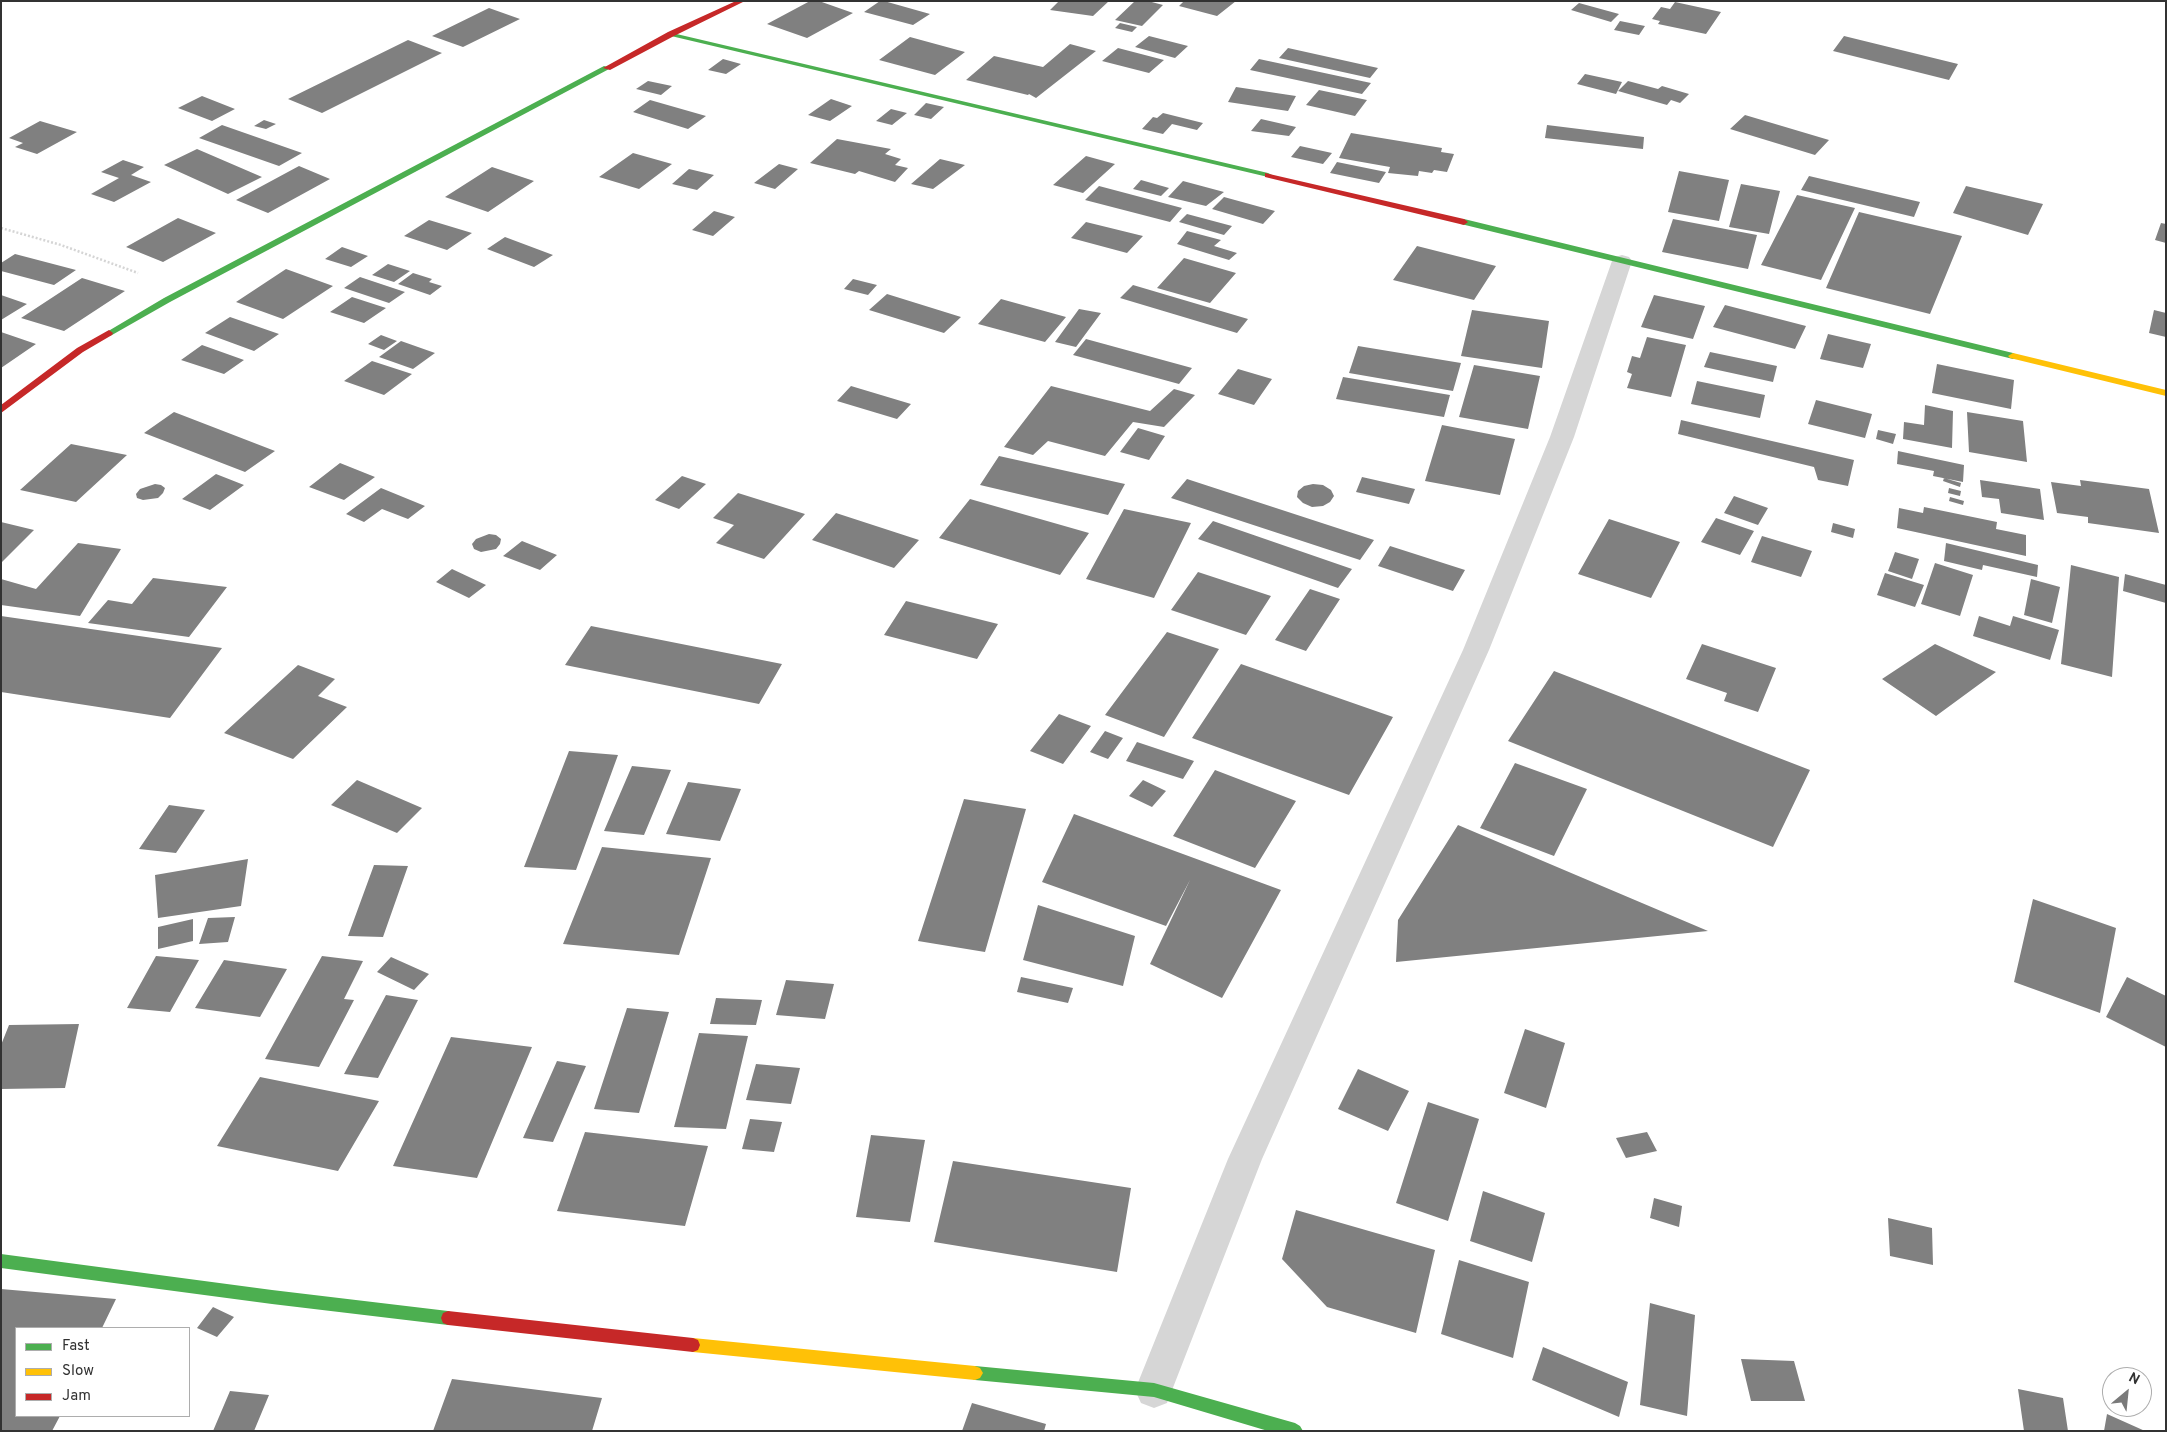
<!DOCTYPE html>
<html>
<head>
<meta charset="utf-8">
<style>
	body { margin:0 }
	#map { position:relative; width:2167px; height:1432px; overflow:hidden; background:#fff; font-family:Overpass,sans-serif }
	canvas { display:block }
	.frame { position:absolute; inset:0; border:2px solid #323232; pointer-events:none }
	.legend { position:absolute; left:15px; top:1327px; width:175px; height:90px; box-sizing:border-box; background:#fff; border:1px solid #adadad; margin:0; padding:6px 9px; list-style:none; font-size:15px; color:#323232 }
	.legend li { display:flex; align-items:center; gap:10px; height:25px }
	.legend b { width:25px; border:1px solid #adadad }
	.north { position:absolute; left:2102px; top:1367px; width:50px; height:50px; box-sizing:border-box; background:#fff; border:1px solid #adadad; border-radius:50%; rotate:28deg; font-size:14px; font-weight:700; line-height:20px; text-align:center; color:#323232 }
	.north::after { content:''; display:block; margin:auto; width:18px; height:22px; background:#7a7a7a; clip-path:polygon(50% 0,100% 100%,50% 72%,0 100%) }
</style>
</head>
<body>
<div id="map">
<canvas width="2167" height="1432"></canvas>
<div class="frame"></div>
<ul class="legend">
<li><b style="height:6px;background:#4caf50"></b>Fast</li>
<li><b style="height:6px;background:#ffc107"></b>Slow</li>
<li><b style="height:6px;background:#c62828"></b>Jam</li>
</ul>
<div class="north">N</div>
</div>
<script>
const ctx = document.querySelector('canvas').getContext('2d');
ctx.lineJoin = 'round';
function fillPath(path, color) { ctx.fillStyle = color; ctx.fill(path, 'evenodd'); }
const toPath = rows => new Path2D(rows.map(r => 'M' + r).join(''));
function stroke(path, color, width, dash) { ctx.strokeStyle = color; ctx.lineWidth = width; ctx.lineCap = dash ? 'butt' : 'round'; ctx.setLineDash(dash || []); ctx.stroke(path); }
fillPath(toPath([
	[810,1,819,1,853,13,807,38,767,24],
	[880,1,884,1,930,14,913,25,864,12],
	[1059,1,1109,1,1093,16,1050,10],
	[1135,1,1148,1,1163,5,1142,26,1115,20],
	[1184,1,1236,1,1217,16,1179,6],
	[1675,2,1721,12,1706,34,1658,24,1660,21,1652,19,1661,7,1670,9],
	[1579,3,1619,14,1611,22,1571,10],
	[489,8,520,19,463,47,432,36],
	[1620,21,1645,26,1639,35,1614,30],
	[1120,23,1137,27,1132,32,1115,28],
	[1149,36,1188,46,1175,58,1135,47],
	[1844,36,1958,64,1949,80,1833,51],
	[910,37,965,52,935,75,879,60],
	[408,40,442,53,322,113,288,99],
	[1070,44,1096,51,1036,98,1029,94,1028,95,966,80,994,56,1043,67],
	[1118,48,1164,60,1149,73,1102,61],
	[1288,48,1378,68,1370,78,1279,58],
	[723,59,741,64,726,74,708,70],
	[1259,59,1371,83,1362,94,1250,70],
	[1585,74,1622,82,1616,94,1577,84],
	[648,81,672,86,661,95,636,89],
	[1628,81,1658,89,1662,86,1689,94,1680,103,1671,100,1667,105,1618,91],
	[1236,87,1296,96,1288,111,1228,102],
	[1319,90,1367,100,1355,116,1306,105],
	[202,96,235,109,212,121,178,108],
	[831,99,852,106,830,121,808,115],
	[650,100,706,116,688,129,633,112],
	[926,103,944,107,931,119,914,115],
	[891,109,907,113,892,125,876,121],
	[1163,113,1203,123,1197,130,1172,124,1163,134,1142,129,1153,117,1157,118],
	[1745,115,1829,140,1815,155,1730,129],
	[1261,119,1296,127,1289,136,1251,131],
	[264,120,276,124,266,129,254,126],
	[40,121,77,132,37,154,15,147,23,143,9,138],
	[222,125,302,153,279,166,199,138],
	[1547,125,1644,137,1643,149,1545,138],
	[1351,133,1442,148,1441,152,1454,154,1447,172,1434,170,1432,173,1419,171,1418,176,1388,173,1390,167,1339,158],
	[837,139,891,149,885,154,901,159,895,165,908,168,895,182,859,171,855,174,810,163],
	[1300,146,1332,153,1323,164,1291,157],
	[197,149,262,177,228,194,164,165],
	[633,153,672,164,639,189,599,177],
	[1086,156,1115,164,1083,193,1053,185],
	[940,159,965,165,933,189,911,184],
	[123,160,144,167,131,175,151,182,114,202,91,194,119,178,101,172],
	[1337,162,1386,172,1379,183,1330,173],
	[779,164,798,169,775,189,754,183],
	[299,166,330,179,268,213,236,200],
	[492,167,534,181,488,212,445,197],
	[689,169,714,175,697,190,672,184],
	[1679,171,1729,180,1719,221,1668,212],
	[1809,176,1920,202,1914,217,1801,190],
	[1141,180,1169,188,1161,196,1133,189],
	[1183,181,1224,192,1206,206,1168,197],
	[1741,184,1780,191,1769,234,1729,227],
	[1099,186,1182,208,1170,222,1085,200],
	[1966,186,2043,204,2028,235,1953,213],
	[1797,195,1855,208,1821,280,1761,265],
	[1224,197,1275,211,1263,224,1212,209],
	[714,211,735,217,713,236,692,230],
	[1859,212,1962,236,1930,314,1826,288],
	[1187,214,1232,226,1224,235,1179,222],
	[178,218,216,233,163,262,126,247],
	[1673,219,1757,235,1748,269,1662,252],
	[429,220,472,233,447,250,404,236],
	[1086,222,1143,236,1127,253,1071,238],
	[2161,223,2166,224,2166,243,2155,240],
	[1187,231,1221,240,1214,246,1237,253,1229,260,1177,244],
	[505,237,553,255,534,267,487,249],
	[1417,246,1496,266,1474,300,1393,280],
	[342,247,368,256,351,267,325,259],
	[15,254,76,270,54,285,1,271,1,263],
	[1184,258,1236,273,1210,303,1157,288],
	[388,264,410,271,394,282,372,275],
	[286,269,333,286,283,319,236,302],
	[413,273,432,279,429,282,442,286,430,295,398,284],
	[360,277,405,292,389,303,344,288],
	[82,278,125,291,64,331,21,318],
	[853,279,877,285,868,295,844,289],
	[1133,285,1248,319,1237,333,1120,298],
	[887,294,961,317,944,333,869,310],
	[1,295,27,304,1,320],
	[1654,295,1705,306,1693,339,1641,327],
	[352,297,386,308,364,323,330,312],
	[1001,299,1066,317,1045,342,978,324],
	[1725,305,1806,326,1795,349,1713,327],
	[1079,309,1101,313,1076,347,1055,342],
	[1472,310,1549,321,1542,368,1461,356],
	[2154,310,2166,313,2166,337,2149,333],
	[230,317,279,334,254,351,205,333],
	[1,332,36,344,1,368],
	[1828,334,1871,344,1863,368,1820,359],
	[381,335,397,341,384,350,368,344],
	[1647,337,1686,345,1671,397,1627,388,1632,374,1627,372,1632,356,1640,358],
	[1086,339,1192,368,1179,384,1073,355],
	[401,341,435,353,413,369,379,357],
	[202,345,244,360,224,374,181,360],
	[1358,346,1461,363,1453,391,1349,373],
	[1710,352,1777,366,1773,382,1704,367],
	[372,361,412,374,384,395,344,381],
	[1937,364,2014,380,2011,409,1932,393],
	[1474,365,1540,376,1528,429,1459,417],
	[1238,369,1272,379,1254,405,1218,394],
	[1343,377,1450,395,1444,417,1336,399],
	[1697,381,1765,395,1760,418,1691,404],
	[851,386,911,404,897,419,837,401],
	[1051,386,1150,411,1174,389,1195,395,1164,427,1133,422,1105,456,1048,441,1033,455,1004,447],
	[1816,400,1872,414,1865,438,1808,424],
	[1925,405,1953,411,1952,448,1903,439,1904,422,1924,425],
	[174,412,275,451,245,472,144,433],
	[1967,412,2023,421,2027,462,1969,452],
	[1681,420,1854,460,1848,486,1818,480,1814,467,1678,434],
	[1442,425,1515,439,1500,495,1425,481],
	[1138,428,1165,436,1149,460,1120,452],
	[1878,430,1896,434,1893,444,1876,439],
	[71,444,127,455,76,502,20,490],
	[1898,451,1964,465,1963,482,1933,476,1934,471,1897,464],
	[999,456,1125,484,1108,515,980,485],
	[340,463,375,477,344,500,309,487],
	[216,474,244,485,210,510,182,499],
	[682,476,706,484,679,509,655,500],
	[1362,477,1415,489,1409,504,1356,492],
	[1944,478,1961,483,1960,487,1943,481],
	[1187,479,1374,540,1360,560,1171,498],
	[1980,480,2040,489,2044,520,2001,513,1999,499,1982,497],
	[2080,480,2149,489,2159,533,2088,523,2088,517,2057,513,2051,482,2081,486],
	[155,484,161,485,165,488,163,493,158,498,143,500,137,498,136,494,140,489],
	[1313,484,1323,485,1331,490,1334,496,1330,502,1323,506,1312,507,1303,503,1297,497,1298,491,1304,486],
	[381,488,425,506,408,519,382,509,364,522,346,514],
	[1949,488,1961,491,1960,496,1948,493],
	[738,493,805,514,764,559,716,543,734,525,713,518],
	[1734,496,1768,508,1758,525,1724,513],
	[1950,497,1964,501,1963,505,1949,501],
	[970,499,1089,533,1060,575,939,538],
	[1924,507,1997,522,1996,529,2026,535,2026,556,1897,528,1899,508,1923,513],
	[1124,509,1191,523,1154,598,1086,579],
	[836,513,919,540,894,568,812,540],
	[1716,518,1754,531,1740,555,1701,542],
	[1609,519,1680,542,1651,598,1578,574],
	[1213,521,1352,569,1338,588,1198,539],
	[1,522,34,530,1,563],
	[1833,523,1855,529,1853,538,1831,532],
	[489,534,496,535,501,539,500,544,496,549,481,552,474,549,472,544,476,539],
	[1762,536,1812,551,1801,577,1751,562],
	[522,541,557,555,540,570,503,556],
	[78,543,121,549,80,616,1,605,1,579,36,589],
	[1946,543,2038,565,2037,577,1983,565,1982,570,1944,561],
	[1390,546,1465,570,1453,591,1378,566],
	[1895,552,1919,559,1912,579,1888,571],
	[1935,563,1973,575,1960,616,1921,604],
	[2071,565,2119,577,2112,677,2061,664],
	[452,569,486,585,469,598,436,582],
	[1198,572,1271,596,1246,635,1171,610],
	[1885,573,1924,585,1915,607,1877,595],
	[2125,574,2166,585,2166,603,2123,591],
	[153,578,227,587,189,637,88,623,108,600,132,604],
	[2031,579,2060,587,2052,623,2024,615],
	[1310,589,1340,599,1306,651,1275,640],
	[906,601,998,624,977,659,884,635],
	[1,616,222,648,170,718,1,692],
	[1979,616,2010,626,2013,616,2059,630,2050,660,1973,636],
	[591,626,782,664,759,704,565,665],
	[1167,632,1219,649,1164,737,1105,715],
	[1702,644,1776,668,1758,712,1724,701,1727,693,1686,679],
	[1935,644,1996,672,1936,716,1882,679],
	[1241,664,1393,717,1349,795,1192,738],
	[298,665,335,679,318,696,347,707,293,759,224,733],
	[1554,671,1810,770,1773,847,1508,741],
	[1059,714,1091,726,1063,764,1030,751],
	[1105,731,1123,738,1108,759,1090,752],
	[1137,742,1194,761,1183,779,1126,761],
	[569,751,618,755,576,870,524,867],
	[1515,763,1587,789,1554,856,1480,828],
	[632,766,671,770,644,835,604,831],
	[1215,770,1296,801,1255,868,1173,836],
	[357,780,422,808,397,833,331,805],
	[1143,780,1166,791,1152,807,1129,796],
	[688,782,741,789,720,841,666,834],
	[964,799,1026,809,985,952,918,941],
	[169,805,205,810,176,853,139,849],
	[1074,814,1281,890,1222,998,1150,964,1190,880,1166,926,1042,882],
	[1458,825,1708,931,1396,962,1398,920],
	[602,847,711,858,679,955,563,944],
	[248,859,241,906,158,918,155,875],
	[374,865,408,866,383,937,348,936],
	[2033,899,2116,928,2100,1013,2014,982],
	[1038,905,1135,936,1123,986,1023,960],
	[235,917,228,942,199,944,208,918],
	[193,919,193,941,158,949,158,927],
	[156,956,199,960,170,1012,127,1008],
	[322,956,363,961,344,999,354,1000,319,1067,265,1059],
	[391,957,429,974,414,990,377,972],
	[224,960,287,969,260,1017,195,1008],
	[1021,977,1073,988,1068,1003,1017,992],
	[2127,977,2166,996,2166,1047,2106,1017],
	[786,980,834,984,825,1019,776,1015],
	[386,995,418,1000,378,1078,344,1074],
	[716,998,762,1000,756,1025,710,1024],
	[627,1008,669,1012,639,1113,594,1109],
	[79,1024,65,1088,1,1089,1,1045,9,1025],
	[1525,1029,1565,1043,1546,1108,1504,1093],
	[699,1033,748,1036,726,1129,674,1127],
	[451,1037,532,1047,477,1178,393,1166],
	[557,1061,586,1066,553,1142,523,1138],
	[756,1064,800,1068,791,1104,746,1100],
	[1358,1069,1409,1091,1388,1131,1338,1109],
	[260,1077,379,1101,338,1171,217,1146],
	[1428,1102,1479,1119,1448,1221,1396,1203],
	[750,1119,782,1122,774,1152,742,1149],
	[585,1132,708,1146,685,1226,557,1211],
	[1647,1132,1657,1151,1626,1158,1616,1138],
	[871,1135,925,1140,910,1222,856,1217],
	[953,1161,1131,1188,1117,1272,934,1242],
	[1483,1191,1545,1213,1532,1262,1470,1241],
	[1654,1198,1682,1206,1679,1227,1650,1218],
	[1296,1210,1435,1250,1416,1333,1327,1307,1282,1259],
	[1888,1218,1932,1228,1933,1265,1890,1256],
	[1459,1260,1529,1282,1513,1358,1441,1334],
	[1,1289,116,1299,102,1328,16,1328,16,1416,60,1416,52,1431,1,1431],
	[1650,1303,1695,1315,1687,1416,1640,1405],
	[213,1307,234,1317,217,1337,197,1328],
	[1543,1347,1628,1382,1619,1417,1532,1380],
	[1741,1359,1794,1361,1805,1401,1751,1401],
	[452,1379,602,1398,592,1431,433,1431],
	[2018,1389,2063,1398,2068,1431,2024,1431],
	[230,1391,269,1395,254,1431,213,1431],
	[972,1403,1046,1424,1044,1431,962,1431],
	[2107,1414,2145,1431,2104,1431]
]), '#808080');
stroke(toPath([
	[1,228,61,245,138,273]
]), '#d5d5d5', 2.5, [2, 2]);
fillPath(toPath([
	[1622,255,1629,257,1632,261,1574,437,1489,650,1262,1159,1167,1403,1154,1408,1141,1403,1135,1390,1228,1159,1463,650,1550,437,1612,261,1615,257,1622,255]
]), '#d6d6d6');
fillPath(toPath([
	[668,32,1268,173,1272,175,1268,177,671,36,668,36,668,32],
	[604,66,611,68,170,302,112,335,109,336,105,333,164,298,604,66],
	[1464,219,2013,353,2018,356,2013,359,1461,224,1460,222,1464,219],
	[1,1254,272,1290,448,1311,453,1313,455,1318,453,1323,448,1325,272,1304,1,1268,1,1254],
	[975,1366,1154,1383,1295,1423,1300,1426,1303,1431,1268,1431,1154,1397,975,1380,970,1378,967,1373,970,1368,975,1366]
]), '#4caf50');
fillPath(toPath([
	[2013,353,2166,390,2166,396,2010,358,2008,356,2013,353],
	[693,1338,975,1366,980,1368,983,1373,980,1378,975,1380,693,1352,688,1350,686,1345,688,1340,693,1338]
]), '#ffc107');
fillPath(toPath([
	[736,1,745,1,674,36,610,70,603,68,668,32,736,1],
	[1265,173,1464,219,1468,222,1464,225,1265,177,1265,173],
	[109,330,113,333,112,335,83,352,1,413,1,405,77,348,109,330],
	[448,1311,693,1338,698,1340,700,1345,698,1350,693,1352,448,1325,443,1323,441,1318,443,1313,448,1311]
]), '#c62828');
</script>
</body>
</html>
